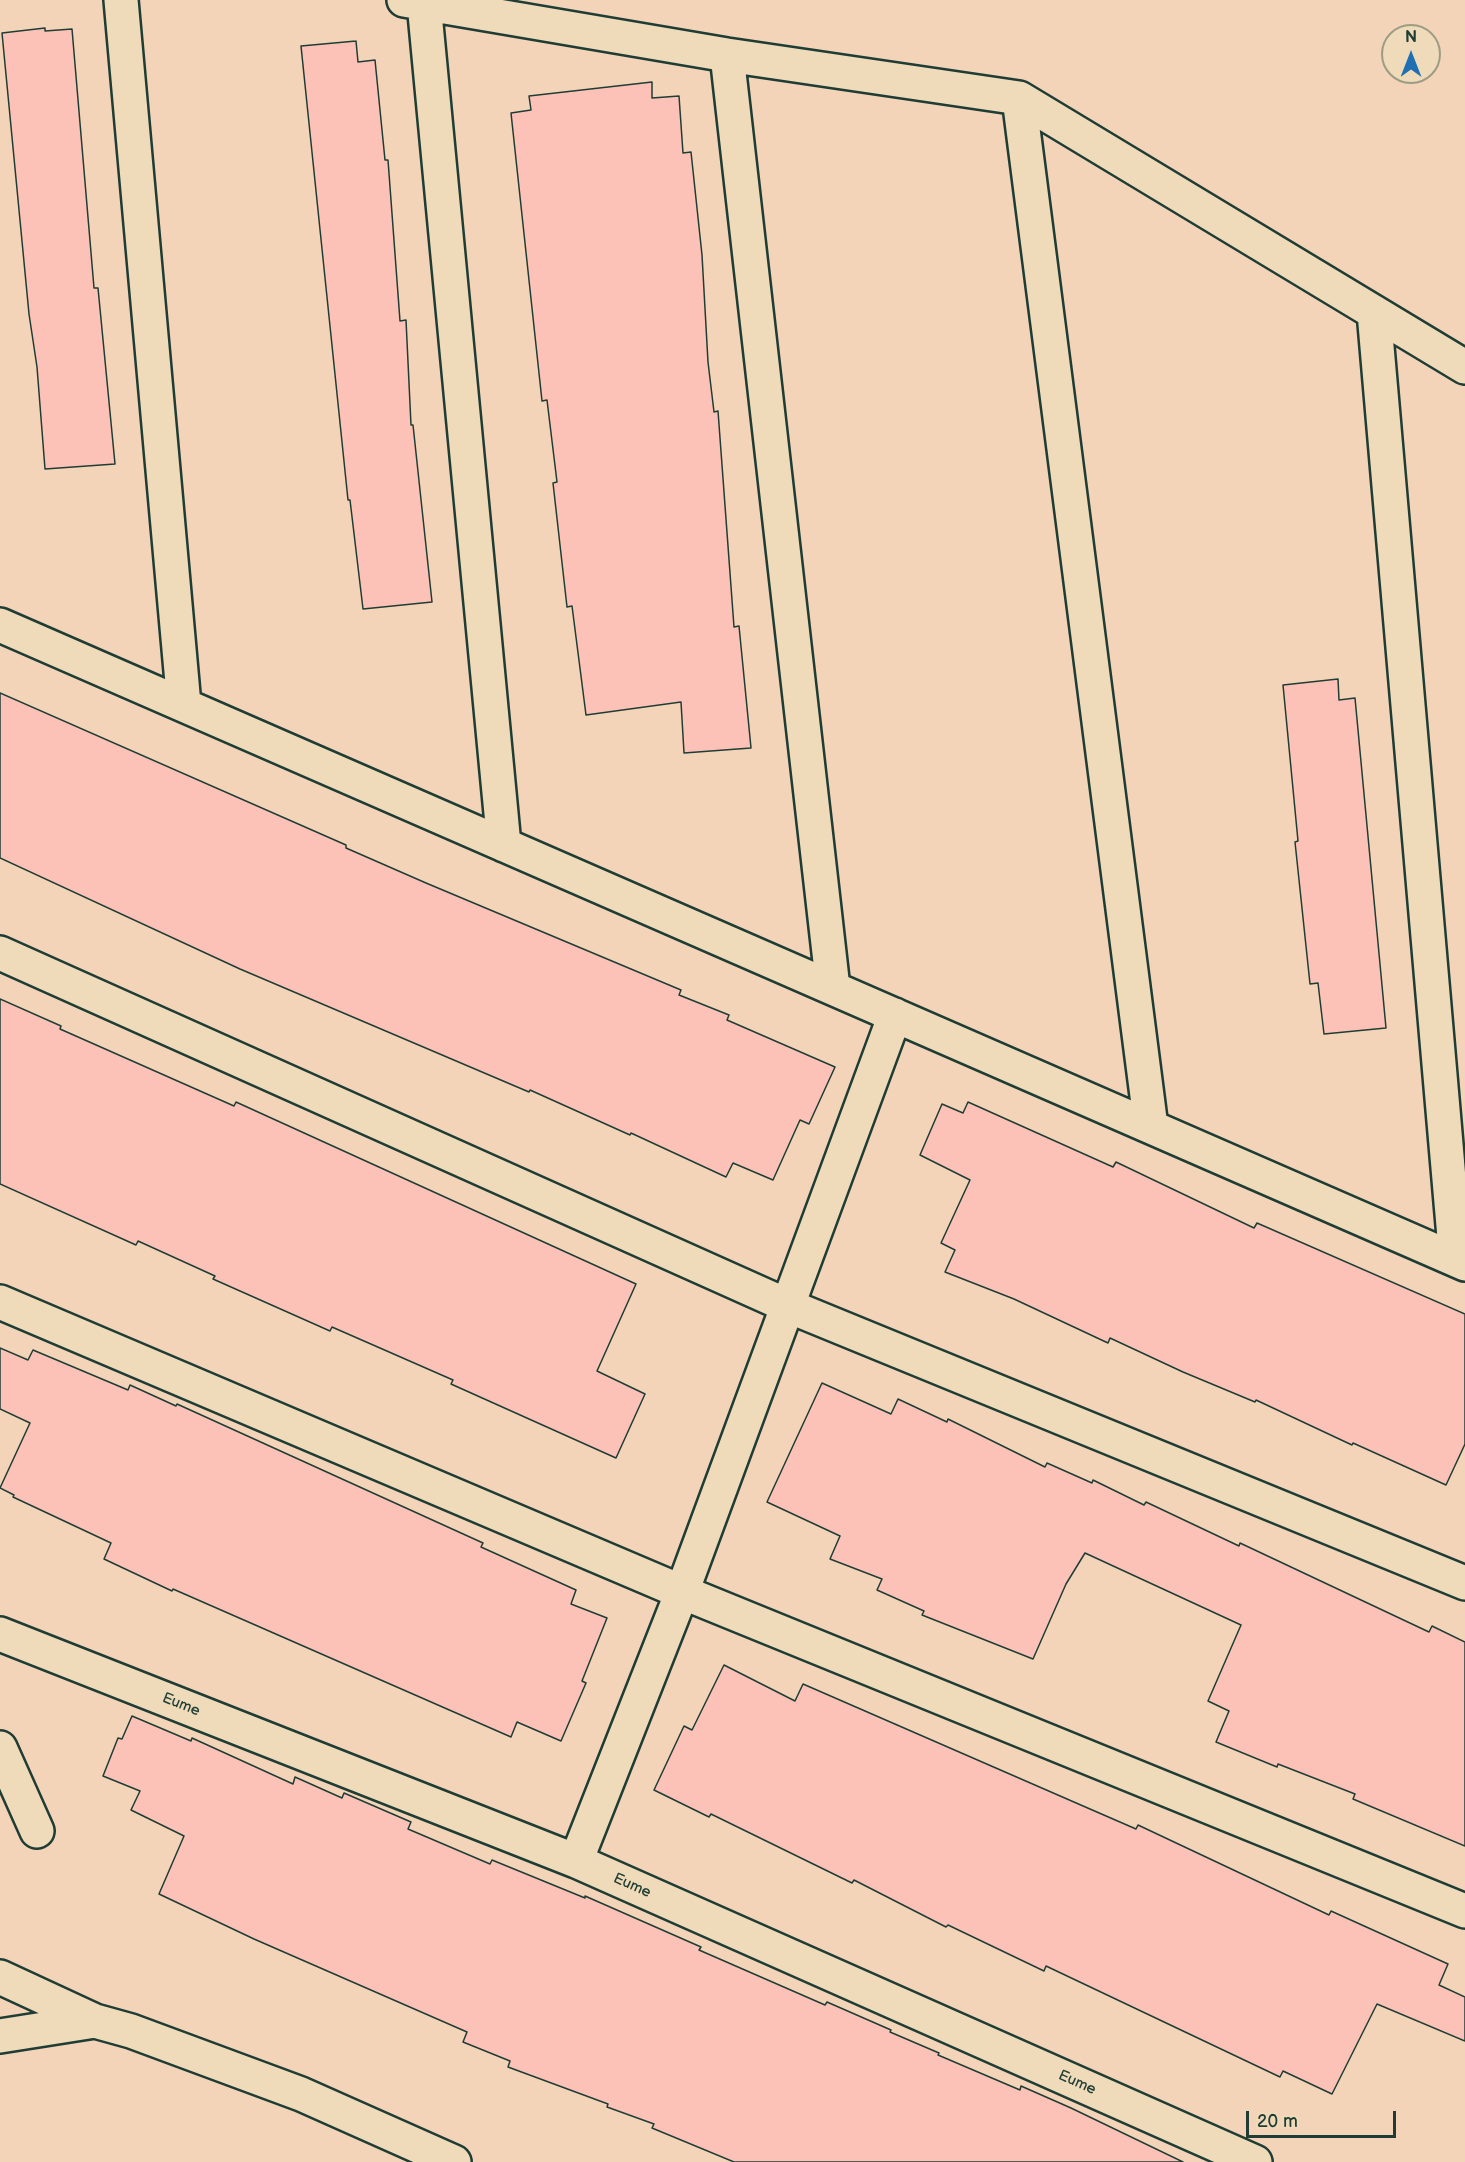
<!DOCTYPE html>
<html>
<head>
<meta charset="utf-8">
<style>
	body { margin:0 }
	#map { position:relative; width:1465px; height:2162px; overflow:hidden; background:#f3d4b8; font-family:"Balsamiq Sans",sans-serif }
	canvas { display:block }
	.north { position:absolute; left:1381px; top:24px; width:60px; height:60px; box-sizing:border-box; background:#efdbb9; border:2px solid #9c9c84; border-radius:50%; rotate:0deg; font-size:16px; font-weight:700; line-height:24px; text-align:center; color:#1f3d34 }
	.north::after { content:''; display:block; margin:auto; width:21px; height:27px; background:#1f6fb2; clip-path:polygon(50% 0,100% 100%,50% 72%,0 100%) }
	.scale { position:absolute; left:1246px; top:2111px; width:150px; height:27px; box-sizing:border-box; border:3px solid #1f3d34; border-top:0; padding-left:8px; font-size:18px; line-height:21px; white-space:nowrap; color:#1f3d34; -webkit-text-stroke:4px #efdbb9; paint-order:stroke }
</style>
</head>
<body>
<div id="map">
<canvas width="1465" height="2162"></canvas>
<div class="north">N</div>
<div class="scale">20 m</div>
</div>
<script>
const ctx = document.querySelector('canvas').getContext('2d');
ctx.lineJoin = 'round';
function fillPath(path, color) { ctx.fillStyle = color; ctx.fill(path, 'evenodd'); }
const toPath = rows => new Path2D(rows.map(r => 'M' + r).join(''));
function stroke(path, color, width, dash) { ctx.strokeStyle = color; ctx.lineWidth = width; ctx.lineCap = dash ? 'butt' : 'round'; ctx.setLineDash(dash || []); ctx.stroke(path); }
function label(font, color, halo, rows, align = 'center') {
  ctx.font = font + ' "Balsamiq Sans",sans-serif'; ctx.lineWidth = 4.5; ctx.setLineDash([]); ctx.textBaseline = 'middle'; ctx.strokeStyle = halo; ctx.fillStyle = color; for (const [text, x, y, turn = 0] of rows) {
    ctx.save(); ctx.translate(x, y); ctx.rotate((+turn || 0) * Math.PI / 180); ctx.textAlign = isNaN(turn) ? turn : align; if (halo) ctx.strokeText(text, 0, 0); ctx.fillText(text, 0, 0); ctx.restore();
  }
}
const building = toPath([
	[45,28,45,31,72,29,94,288,98,288,115,464,45,469,37,367,29,314,2,33,45,28],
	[356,41,358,62,375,60,385,160,388,160,400,321,406,320,411,425,413,425,432,602,363,609,350,500,348,500,301,46,356,41],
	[652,82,652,98,679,96,683,153,691,152,702,255,708,362,714,412,718,411,734,627,739,626,751,748,684,753,681,702,586,715,572,606,567,607,553,483,557,482,547,400,542,401,511,113,531,110,529,96,652,82],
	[1338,679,1339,700,1355,698,1386,1028,1324,1034,1318,983,1310,984,1295,842,1298,841,1283,685,1338,679],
	[0,693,346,845,346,848,426,883,681,990,679,995,729,1015,727,1020,835,1067,809,1124,800,1120,773,1180,733,1163,726,1177,631,1133,630,1135,530,1090,529,1092,240,969,0,858,0,693],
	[0,999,61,1026,60,1029,234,1106,236,1102,636,1284,597,1371,645,1394,616,1458,451,1384,453,1380,332,1327,330,1331,213,1279,215,1276,138,1241,136,1245,0,1184,0,999],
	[968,1102,1113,1167,1116,1162,1254,1228,1257,1223,1465,1314,1465,1444,1446,1485,1353,1443,1352,1445,1256,1400,1255,1402,1183,1372,1110,1338,1108,1343,1014,1299,945,1272,955,1250,941,1243,970,1180,920,1155,942,1104,963,1113,968,1102],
	[0,1348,28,1360,33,1350,128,1390,130,1385,176,1406,177,1404,483,1543,481,1547,576,1590,571,1604,607,1618,582,1681,586,1683,561,1741,517,1722,511,1737,173,1589,172,1591,104,1559,111,1543,13,1497,14,1495,0,1488,30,1423,0,1409,0,1348],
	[822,1383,891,1414,898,1399,947,1422,948,1419,1045,1467,1047,1463,1092,1483,1093,1480,1144,1505,1146,1502,1239,1546,1240,1543,1429,1632,1432,1626,1465,1642,1465,1846,1353,1799,1355,1794,1278,1764,1277,1767,1216,1742,1229,1711,1208,1701,1241,1625,1085,1553,1066,1584,1033,1659,922,1615,924,1611,877,1590,882,1579,830,1559,840,1536,767,1502,822,1383],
	[724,1665,795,1701,803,1684,1090,1809,1136,1829,1138,1825,1329,1915,1331,1911,1448,1964,1439,1985,1465,1997,1465,2041,1377,2004,1332,2094,1283,2071,1280,2077,1046,1966,1044,1971,948,1925,946,1927,854,1880,852,1883,711,1814,709,1817,654,1790,684,1726,692,1730,724,1665],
	[132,1716,191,1741,192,1738,293,1784,295,1777,342,1798,344,1793,411,1822,408,1829,490,1864,492,1860,585,1898,585,1896,701,1947,699,1950,825,2005,827,2002,891,2030,890,2032,939,2053,938,2055,1020,2090,1021,2086,1071,2108,1183,2162,734,2162,652,2128,654,2124,607,2107,608,2104,508,2067,510,2061,463,2042,467,2032,254,1939,159,1894,184,1836,131,1810,140,1791,103,1776,118,1738,122,1739,132,1716]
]);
fillPath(building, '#fdc2b7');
stroke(building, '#1f3d34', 1.5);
const minor = toPath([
	[121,0,184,705],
	[404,0,727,55,1019,98,1465,367],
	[424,3,504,845],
	[727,55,833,988],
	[1019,98,1151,1127],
	[1374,312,1456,1260],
	[0,625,1465,1264],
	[0,953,786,1305,1465,1583],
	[0,1302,682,1592,1465,1911],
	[0,1634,576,1861,1255,2162],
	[0,1748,37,1831],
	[576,1861,682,1592,895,1015],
	[0,1977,95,2021,131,2031,301,2094,454,2162],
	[0,2036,95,2021]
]);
stroke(minor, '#1f3d34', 38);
stroke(minor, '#efdbb9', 33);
label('15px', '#1f3d34', '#efdbb9', [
	["Eume",181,1705,22],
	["Eume",632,1886,24],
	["Eume",1077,2083,24]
]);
</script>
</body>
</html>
